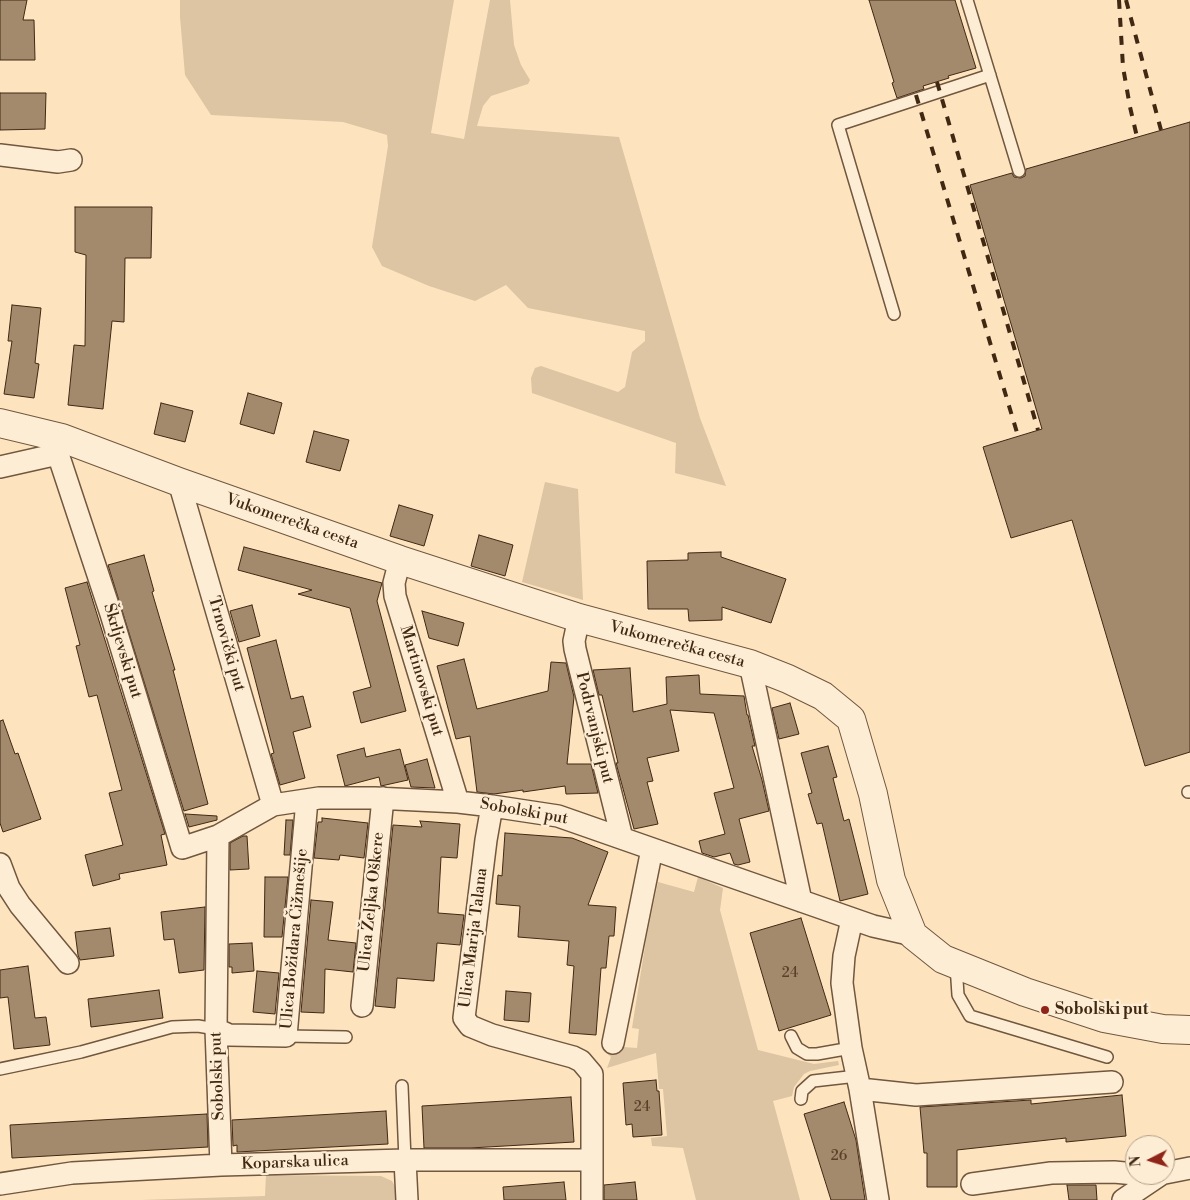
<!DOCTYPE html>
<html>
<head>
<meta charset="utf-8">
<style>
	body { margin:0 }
	#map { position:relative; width:1190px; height:1200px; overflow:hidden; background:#fde4bf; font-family:"Libre Bodoni",serif }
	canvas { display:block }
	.north { position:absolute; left:1125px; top:1135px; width:50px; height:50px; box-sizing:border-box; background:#feedd5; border:1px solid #b29e87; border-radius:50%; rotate:265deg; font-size:14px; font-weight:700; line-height:20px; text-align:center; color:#412813 }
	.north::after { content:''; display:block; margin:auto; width:18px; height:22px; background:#8f2418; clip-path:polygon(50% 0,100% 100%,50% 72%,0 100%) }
</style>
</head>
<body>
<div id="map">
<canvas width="1190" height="1200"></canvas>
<div class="north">N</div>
</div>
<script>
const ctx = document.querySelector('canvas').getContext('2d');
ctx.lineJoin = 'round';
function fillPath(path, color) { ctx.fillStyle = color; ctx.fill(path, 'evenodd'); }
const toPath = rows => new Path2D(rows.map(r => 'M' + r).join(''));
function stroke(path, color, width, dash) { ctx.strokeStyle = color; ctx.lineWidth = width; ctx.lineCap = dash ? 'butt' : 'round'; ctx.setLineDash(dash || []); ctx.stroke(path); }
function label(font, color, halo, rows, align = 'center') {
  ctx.font = font + ' "Libre Bodoni",serif'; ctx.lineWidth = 4.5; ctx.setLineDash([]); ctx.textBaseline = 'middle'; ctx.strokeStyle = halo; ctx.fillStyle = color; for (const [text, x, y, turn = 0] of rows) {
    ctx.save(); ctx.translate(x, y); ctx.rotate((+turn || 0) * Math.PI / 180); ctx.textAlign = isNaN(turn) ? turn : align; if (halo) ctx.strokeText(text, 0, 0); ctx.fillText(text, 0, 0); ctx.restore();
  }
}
fillPath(toPath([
	[180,0,454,0,431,133,464,139,490,0,510,0,514,45,521,65,530,80,528,84,491,96,483,106,477,126,619,137,700,418,726,486,675,473,676,443,532,393,531,378,535,368,541,366,618,392,625,387,632,352,645,341,645,331,528,308,506,285,475,301,429,286,382,266,372,247,388,146,387,135,343,122,211,115,185,75,180,17],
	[545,482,578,489,583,600,522,582],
	[698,877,723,888,720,910,758,1050,814,1064,838,1061,839,1065,810,1071,804,1074,794,1087,792,1096,773,1101,800,1200,696,1200,683,1148,652,1146,651,1138,667,1136,663,1089,659,1089,656,1053,607,1068,611,1057,607,1053,609,1051,609,1046,637,1048,639,1029,632,1028,646,940,658,882,694,892],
	[266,1175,381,1176,392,1181,397,1190,398,1200,141,1200,265,1196]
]), '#ddc4a2');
const building = toPath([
	[0,0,27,0,23,20,34,20,35,60,0,60,0,0],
	[869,0,955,0,976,68,948,76,949,78,923,86,924,89,897,98,892,83,894,82,869,0],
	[0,93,46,93,45,129,0,130,0,93],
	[1190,122,1190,752,1145,766,1072,520,1011,538,983,447,1042,429,970,185,1012,173,1014,177,1021,178,1025,176,1026,169,1190,122],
	[75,207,152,207,151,258,125,258,124,322,112,321,103,409,68,405,74,345,85,346,86,255,75,252,75,207],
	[12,305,41,308,35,363,39,364,34,398,4,394,12,341,8,341,12,305],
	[248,393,282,403,274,434,240,424,248,393],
	[161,403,193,411,185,442,154,434,161,403],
	[314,431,349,440,340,471,306,462,314,431],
	[399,505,433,515,424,546,390,536,399,505],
	[479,535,513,545,505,576,471,566,479,535],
	[244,547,382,583,377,601,406,711,361,723,353,692,371,687,350,608,298,594,312,590,238,570,244,547],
	[721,552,721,557,786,579,771,623,722,607,722,620,689,621,688,609,648,609,647,561,688,560,688,553,721,552],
	[144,555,154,591,152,592,175,670,173,670,208,804,184,811,108,565,144,555],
	[87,582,165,834,161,835,167,865,119,874,120,879,93,886,85,855,123,845,109,793,122,790,97,695,89,697,76,646,80,645,65,588,87,582],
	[252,605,260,636,239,642,230,611,252,605],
	[422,611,464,623,458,646,429,638,422,611],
	[276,640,291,699,303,696,311,727,293,732,305,778,280,785,271,754,274,753,247,648,276,640],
	[464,659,477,709,548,691,551,662,566,663,574,697,567,764,591,764,598,793,566,794,565,786,523,792,523,790,494,794,477,792,470,736,456,739,437,666,464,659],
	[630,668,633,712,667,704,666,677,699,675,700,694,744,696,747,715,748,715,755,746,752,746,762,780,769,811,739,819,750,862,738,865,734,864,730,853,714,857,702,853,699,841,725,834,714,793,734,788,714,713,670,710,679,751,647,758,653,781,647,782,658,824,634,829,616,763,618,763,602,695,599,695,593,670,630,668],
	[790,703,799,734,779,739,772,708,790,703],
	[3,720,15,754,18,753,41,819,3,832,0,823,0,721,3,720],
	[828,746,837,777,833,778,844,821,849,819,868,894,840,901,822,823,817,824,808,794,812,793,801,753,828,746],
	[364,748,366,757,400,749,408,780,381,786,379,777,345,786,337,755,364,748],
	[427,759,435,788,411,787,405,765,427,759],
	[185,814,217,816,217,820,189,827,185,814],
	[322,818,368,823,364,858,340,855,339,860,314,858,318,822,322,822,322,818],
	[286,820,293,820,290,855,284,855,286,820],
	[420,821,460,824,457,858,441,857,438,913,464,915,460,945,437,943,434,981,397,978,395,1008,375,1006,393,825,422,827,420,821],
	[505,833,572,838,608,852,588,905,616,907,614,936,609,936,606,968,601,968,596,1035,569,1033,574,966,567,965,569,941,518,937,520,906,496,904,498,875,502,876,505,833],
	[243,836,247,836,249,869,230,870,230,843,243,836],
	[265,877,288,877,282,937,264,937,265,877],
	[311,900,333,902,328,940,356,943,353,972,325,969,324,1013,301,1012,311,900],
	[205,907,204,970,179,973,174,939,164,940,161,912,205,907],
	[801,918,831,1015,779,1031,750,933,801,918],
	[110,928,114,956,80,960,78,955,75,932,110,928],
	[252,943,254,971,232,973,232,967,229,967,229,944,252,943],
	[28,966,35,1018,46,1017,50,1045,14,1049,8,997,0,998,0,970,28,966],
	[257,971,279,973,275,1014,253,1012,257,971],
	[159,990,163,1018,91,1027,88,999,159,990],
	[506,991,531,993,529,1022,504,1020,506,991],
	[656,1080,657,1091,659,1091,662,1135,633,1137,632,1124,626,1125,623,1083,656,1080],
	[1122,1095,1126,1136,1066,1142,1066,1138,957,1150,957,1187,927,1187,927,1153,924,1153,920,1107,1031,1100,1031,1104,1122,1095],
	[571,1097,574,1142,470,1148,424,1148,422,1106,571,1097],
	[844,1102,856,1140,865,1200,831,1200,804,1114,844,1102],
	[386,1111,388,1144,237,1152,237,1145,233,1146,232,1120,386,1111],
	[207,1114,208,1147,12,1158,10,1125,207,1114],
	[564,1182,566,1200,504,1200,503,1187,564,1182],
	[635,1182,637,1200,604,1200,604,1185,635,1182],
	[1067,1185,1096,1185,1097,1200,1069,1200,1067,1185]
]);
fillPath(building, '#a38a6c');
stroke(building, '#412813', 1);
const service = toPath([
	[967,0,1019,171],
	[894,314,838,125,990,75],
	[1188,792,1190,792],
	[956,965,958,995,970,1016,1107,1057],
	[286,1036,346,1037],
	[791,1036,797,1048,807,1054,817,1054,851,1048],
	[0,1069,81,1052,172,1027,198,1026,216,1029],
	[402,1086,405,1160],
	[801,1099,802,1091,813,1081,857,1076]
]);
const minor = toPath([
	[0,155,58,162,71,160],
	[58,454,111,614,182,848,218,836,273,805,319,798,375,798,458,802,492,806,558,816,873,926,913,935],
	[0,467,58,454,61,441],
	[179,482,273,805],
	[400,560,394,583,395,596,458,802],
	[579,618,574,641,575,649,622,838],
	[750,664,801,901],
	[492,806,486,840,464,1018,470,1026,492,1035,573,1057,581,1061,592,1074,592,1200],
	[218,836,216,1029,221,1165],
	[0,864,9,888,20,905,68,963],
	[852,919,844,956,842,983,851,1048,860,1089,878,1200],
	[362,1006,383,798],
	[216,1029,229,1035,286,1036,307,800],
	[613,1043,652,849],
	[860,1089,916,1095,1112,1082],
	[405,1160,407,1200],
	[1165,1173,1190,1168],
	[0,1184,72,1173,221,1165,405,1160,591,1160],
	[972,1184,1051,1173,1114,1172,1135,1174],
	[1123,1200,1160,1175]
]);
const tertiary = toPath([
	[0,423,62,438,179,482,400,560,579,618,750,664,788,679,823,696,851,719,873,794,891,880,913,935,943,959,1025,992,1104,1018,1163,1029,1190,1030]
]);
stroke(service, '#70573e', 14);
stroke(minor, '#70573e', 24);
stroke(tertiary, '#70573e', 30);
stroke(service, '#feedd5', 11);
stroke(minor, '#feedd5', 21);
stroke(tertiary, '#feedd5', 28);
stroke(toPath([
	[1119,0,1123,67,1130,107,1137,137],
	[1126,0,1161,130],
	[937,82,1038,430],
	[916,95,1018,436]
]), '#412813', 4, [9, 9]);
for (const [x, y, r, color] of [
	[1045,1010,5,"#8f2418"]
]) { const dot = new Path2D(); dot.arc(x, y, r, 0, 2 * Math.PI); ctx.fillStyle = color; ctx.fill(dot); stroke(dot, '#feedd5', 2); }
label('14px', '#5a4029', null, [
	["24",790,974],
	["24",642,1108],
	["26",839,1157]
]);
label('16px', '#412813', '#feedd5', [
	["Vukomerečka cesta",292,522,19],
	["Trnovički put",226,644,74],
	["Vukomerečka cesta",677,645,15],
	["Škrljevski put",122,651,73],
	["Martinovski put",421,681,73],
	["Podrvanjski put",594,728,76],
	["Sobolski put",524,812,10],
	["Ulica Željka Oškere",372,902,-84],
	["Ulica Marija Talana",474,938,-83],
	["Ulica Božidara Čižmešije",295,939,-85],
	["Sobolski put",218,1076,-92],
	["Koparska ulica",295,1163,-2]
]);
label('bold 16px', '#412813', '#feedd5', [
	["Sobolski put",1055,1010]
], 'left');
</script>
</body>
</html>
